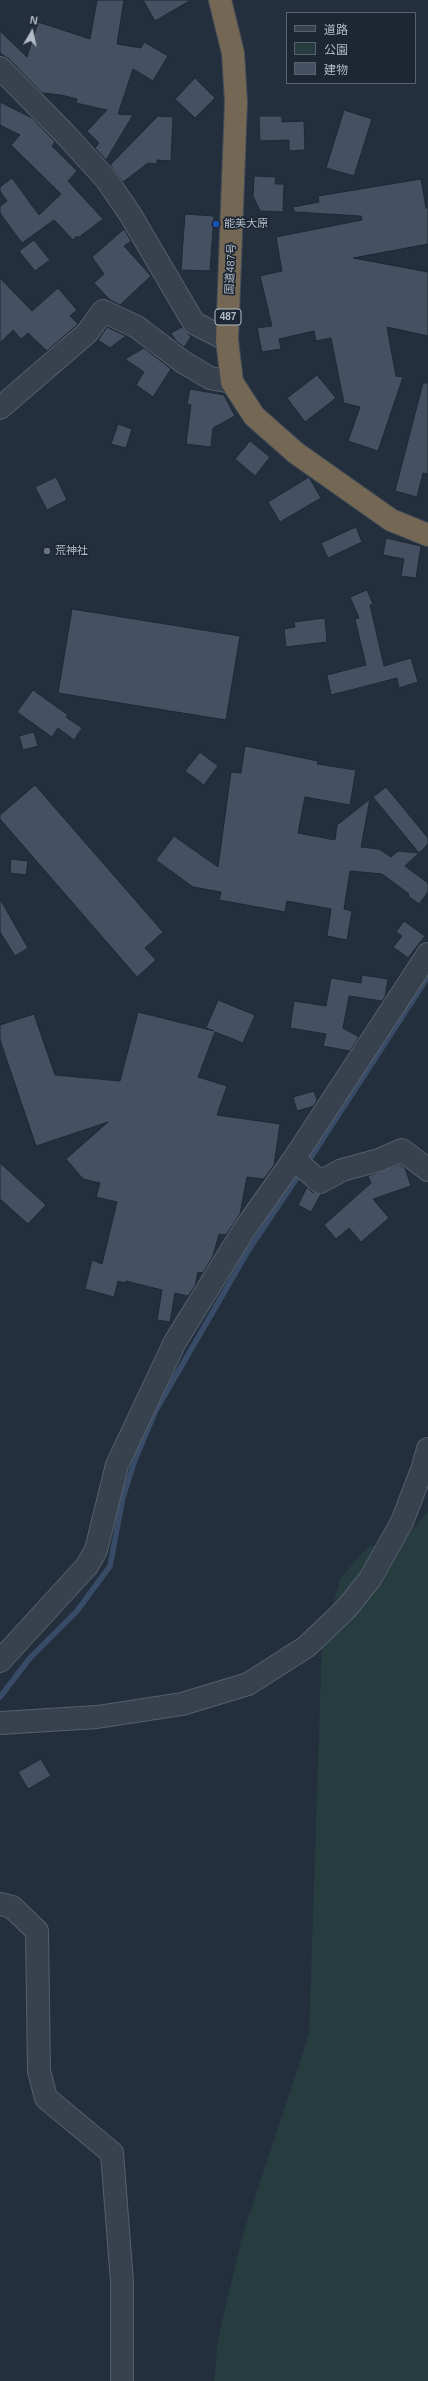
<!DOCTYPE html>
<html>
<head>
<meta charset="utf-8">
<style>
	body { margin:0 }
	#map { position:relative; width:428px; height:2381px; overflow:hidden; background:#242f3e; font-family:Helvetica,"Noto Sans JP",sans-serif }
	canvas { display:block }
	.legend { position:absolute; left:286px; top:12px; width:130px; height:72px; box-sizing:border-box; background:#1d2633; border:1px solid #59626f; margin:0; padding:5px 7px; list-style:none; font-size:12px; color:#b4bcc9 }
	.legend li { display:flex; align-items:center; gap:8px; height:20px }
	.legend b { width:20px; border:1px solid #59626f }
	.north { position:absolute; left:12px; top:12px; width:40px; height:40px; -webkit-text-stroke:3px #1d2633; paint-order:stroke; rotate:9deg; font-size:11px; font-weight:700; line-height:16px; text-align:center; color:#b4bcc9 }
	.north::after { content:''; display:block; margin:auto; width:14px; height:18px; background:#b4bcc9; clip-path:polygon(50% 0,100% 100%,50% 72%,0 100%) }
</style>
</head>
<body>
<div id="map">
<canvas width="428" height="2381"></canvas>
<ul class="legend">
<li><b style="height:5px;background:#38414e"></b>道路</li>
<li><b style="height:11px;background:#263c3f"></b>公園</li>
<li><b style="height:11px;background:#455162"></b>建物</li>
</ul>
<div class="north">N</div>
</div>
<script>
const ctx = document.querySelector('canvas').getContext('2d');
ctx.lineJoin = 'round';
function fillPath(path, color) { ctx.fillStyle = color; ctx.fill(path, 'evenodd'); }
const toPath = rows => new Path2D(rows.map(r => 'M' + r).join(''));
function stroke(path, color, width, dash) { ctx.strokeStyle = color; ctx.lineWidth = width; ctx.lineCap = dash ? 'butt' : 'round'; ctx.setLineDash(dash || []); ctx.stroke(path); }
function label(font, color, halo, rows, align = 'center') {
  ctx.font = font + ' Helvetica,"Noto Sans JP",sans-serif'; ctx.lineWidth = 3.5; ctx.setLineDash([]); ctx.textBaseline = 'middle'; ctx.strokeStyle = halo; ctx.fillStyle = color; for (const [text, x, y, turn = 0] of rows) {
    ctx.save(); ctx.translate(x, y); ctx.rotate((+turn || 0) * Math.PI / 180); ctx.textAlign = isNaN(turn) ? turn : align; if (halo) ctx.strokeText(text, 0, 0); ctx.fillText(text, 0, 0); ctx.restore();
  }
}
fillPath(toPath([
	[428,1512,428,2381,214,2381,218,2339,242,2237,309,2034,322,1641,341,1577,368,1547,402,1541]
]), '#263c3f');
stroke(toPath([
	[306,1165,428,977],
	[0,1697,30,1658,77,1611,110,1566,123,1497,135,1460,156,1410,248,1251,301,1172]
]), '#394c67', 5.5);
const building = toPath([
	[97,0,124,0,117,44,141,48,144,42,168,56,153,81,133,69,118,114,133,115,106,160,95,148,99,143,87,131,107,110,76,103,77,99,61,95,42,93,9,59,0,53,0,31,27,57,38,22,90,39,97,0],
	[143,0,191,0,155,21,143,0],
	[195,78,215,98,195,118,175,99,195,78],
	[0,102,32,118,55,142,52,146,77,171,68,181,103,219,78,238,77,236,73,240,54,220,22,243,0,213,0,206,7,201,0,191,0,187,12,178,39,215,61,194,11,145,20,135,0,125,0,102],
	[344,110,372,119,354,176,326,168,344,110],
	[158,116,173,117,171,161,157,160,157,164,148,163,123,182,110,165,158,116],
	[259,116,282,116,282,122,304,121,305,150,289,151,289,140,260,141,259,116],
	[254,176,276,177,275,184,284,184,283,212,260,211,253,196,254,176],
	[421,179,426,208,428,208,428,244,353,258,428,272,428,336,387,327,396,376,403,377,378,451,348,441,360,407,344,403,331,338,316,341,314,331,279,339,281,349,262,352,257,328,272,326,260,276,282,271,276,237,362,220,361,216,294,212,293,207,319,202,318,196,421,179],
	[185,214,214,216,210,271,181,270,185,214],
	[124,229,131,241,124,246,151,276,120,305,110,300,94,283,104,274,92,257,124,229],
	[34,240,50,260,35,271,19,251,34,240],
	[0,278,32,311,58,288,77,310,70,316,78,324,47,351,28,333,21,339,13,330,0,343,0,278],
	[107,327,126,336,110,348,98,340,107,327],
	[182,327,191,337,184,347,176,341,171,333,182,327],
	[144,348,171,369,153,397,136,385,144,372,125,359,144,348],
	[317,375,336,398,305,422,287,398,317,375],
	[423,383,428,383,428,474,423,473,417,497,395,491,423,383],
	[190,389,224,395,235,416,213,428,211,447,186,444,191,405,187,404,190,389],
	[118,424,132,429,126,448,111,444,118,424],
	[250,441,270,457,255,476,235,459,250,441],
	[56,477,67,500,47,510,35,487,56,477],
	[309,477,321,498,280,522,268,502,309,477],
	[356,527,362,542,328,558,321,543,356,527],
	[386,538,421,546,416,578,401,576,404,559,383,555,386,538],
	[367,590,373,604,370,605,384,666,411,658,418,682,399,688,397,678,331,695,327,675,366,665,355,619,359,618,350,597,367,590],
	[72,609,240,636,226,720,58,693,72,609],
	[325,618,327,642,286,647,284,629,295,627,294,622,325,618],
	[33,690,68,715,66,717,82,728,74,740,58,728,52,737,17,712,33,690],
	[34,732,38,746,23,750,19,736,34,732],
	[245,746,318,761,317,764,356,770,350,805,305,797,298,833,335,840,337,825,370,799,361,847,379,849,391,857,398,851,419,853,405,866,428,883,428,892,419,904,408,896,409,894,382,874,350,871,344,909,352,911,347,940,327,936,331,909,287,901,285,912,219,900,221,892,193,887,156,860,174,836,218,867,231,772,241,773,245,746],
	[200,752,218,766,204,785,185,771,200,752],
	[35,785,163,932,145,948,156,960,137,977,0,819,0,815,35,785],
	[386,787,428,838,428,844,419,853,373,797,386,787],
	[11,859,28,861,26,875,10,873,11,859],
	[0,899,28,948,15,956,0,932,0,899],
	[404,921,425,936,408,958,393,947,402,936,396,932,404,921],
	[362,975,388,979,385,997,382,1001,349,996,343,1028,359,1037,350,1051,323,1046,326,1034,290,1028,294,1001,326,1006,331,978,361,983,362,975],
	[218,1000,255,1015,243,1043,215,1032,198,1077,227,1086,217,1115,280,1124,274,1165,264,1179,247,1177,240,1214,226,1235,219,1234,213,1256,203,1273,198,1272,195,1286,188,1296,175,1293,170,1322,157,1320,162,1290,126,1281,125,1283,118,1281,114,1297,85,1289,92,1260,102,1264,117,1202,96,1197,100,1183,83,1179,66,1159,108,1122,36,1146,0,1040,0,1025,34,1014,55,1075,120,1081,138,1012,214,1031,206,1028,218,1000],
	[314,1091,317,1100,314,1106,297,1111,293,1097,314,1091],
	[0,1163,46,1205,28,1224,0,1199,0,1163],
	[400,1164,405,1168,411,1186,373,1199,389,1218,361,1242,349,1228,336,1239,324,1225,371,1183,368,1176,400,1164],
	[307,1187,312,1192,321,1194,311,1212,298,1205,307,1187],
	[41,1759,51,1776,28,1789,18,1772,41,1759]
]);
fillPath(building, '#455162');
stroke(building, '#1f2835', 1);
const minor = toPath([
	[0,68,66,135,106,179,130,214,194,323,227,340],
	[0,408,87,333,103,311,137,327,183,362,210,378,232,382],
	[294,1159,320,1182,342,1170,379,1160,402,1150,428,1170],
	[0,1661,87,1566,96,1550,117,1465,175,1342,244,1230,294,1159,428,954],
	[0,1723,97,1717,182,1704,248,1684,306,1647,346,1609,370,1579,402,1522,423,1467,428,1449],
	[0,1904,12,1907,37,1931,39,2071,46,2098,112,2153,122,2282,122,2381]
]);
const highway = toPath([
	[220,0,233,53,236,102,227,340,232,382,254,416,296,453,391,520,428,535]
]);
stroke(minor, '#565f6c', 24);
stroke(highway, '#434c59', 24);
stroke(minor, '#38414e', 22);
stroke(highway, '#746855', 22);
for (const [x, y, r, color] of [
	[216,224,4,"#1a4fb4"],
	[47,551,4,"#6b7280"]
]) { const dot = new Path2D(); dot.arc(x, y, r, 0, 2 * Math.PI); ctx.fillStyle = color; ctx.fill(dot); stroke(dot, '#1d2633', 1.5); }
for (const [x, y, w] of [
	[228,317,26]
]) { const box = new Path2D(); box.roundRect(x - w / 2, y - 8, w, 16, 3); ctx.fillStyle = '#1d2633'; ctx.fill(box); stroke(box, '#b4bcc9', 1); }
label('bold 10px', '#b4bcc9', null, [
	["487",228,317]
]);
label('11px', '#b4bcc9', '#1d2633', [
	["能美大原",224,224],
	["荒神社",55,551]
], 'left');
label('11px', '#b4bcc9', '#1d2633', [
	["国道487号",231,269,-87]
]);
</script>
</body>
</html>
